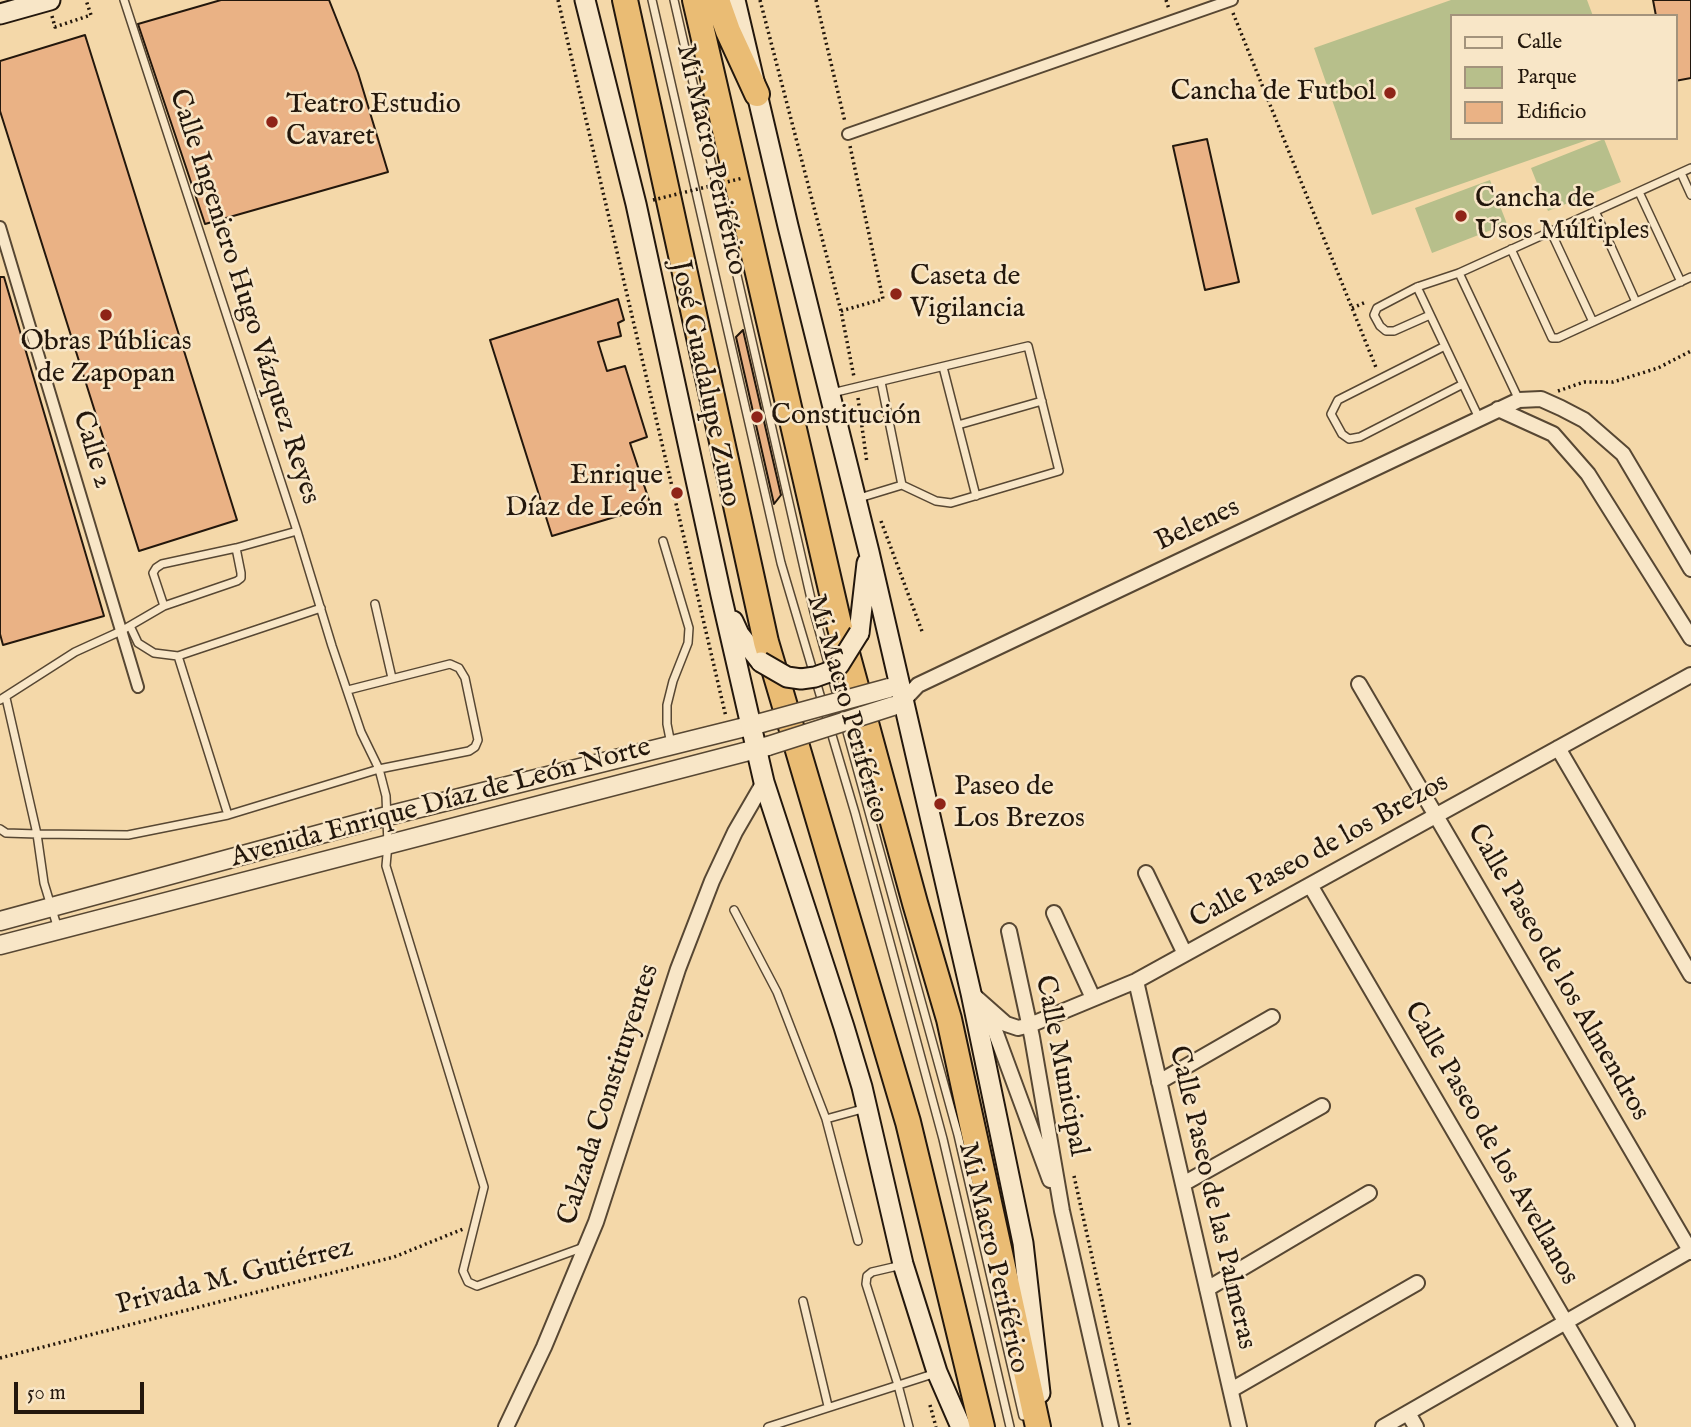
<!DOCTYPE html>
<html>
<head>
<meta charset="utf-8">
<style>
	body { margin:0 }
	#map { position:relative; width:1691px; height:1427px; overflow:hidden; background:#f4d8a9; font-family:"IM FELL English",serif }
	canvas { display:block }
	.legend { position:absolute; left:1450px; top:14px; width:228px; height:126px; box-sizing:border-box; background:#f8e6c7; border:2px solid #a3937c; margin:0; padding:9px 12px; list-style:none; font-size:21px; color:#23170c }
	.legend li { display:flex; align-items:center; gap:14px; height:35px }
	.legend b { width:35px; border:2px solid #a3937c }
	.scale { position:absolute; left:14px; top:1382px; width:130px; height:32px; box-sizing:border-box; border:4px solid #23170c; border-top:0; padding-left:9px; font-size:21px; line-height:24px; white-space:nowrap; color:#23170c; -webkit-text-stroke:5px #f8e6c7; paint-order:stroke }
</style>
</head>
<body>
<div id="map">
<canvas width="1691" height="1427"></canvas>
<ul class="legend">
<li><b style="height:9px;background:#f8e6c7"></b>Calle</li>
<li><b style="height:19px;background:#b7bf8b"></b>Parque</li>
<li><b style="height:19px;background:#eab285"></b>Edificio</li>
</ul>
<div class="scale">50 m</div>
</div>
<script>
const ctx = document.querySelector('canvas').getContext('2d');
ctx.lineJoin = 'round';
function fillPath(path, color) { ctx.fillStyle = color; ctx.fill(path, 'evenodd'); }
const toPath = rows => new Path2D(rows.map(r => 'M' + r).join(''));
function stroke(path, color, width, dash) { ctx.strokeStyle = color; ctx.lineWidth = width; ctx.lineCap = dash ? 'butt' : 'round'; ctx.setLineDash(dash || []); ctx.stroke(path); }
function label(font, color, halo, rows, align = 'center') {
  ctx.font = font + ' "IM FELL English",serif'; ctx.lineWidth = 5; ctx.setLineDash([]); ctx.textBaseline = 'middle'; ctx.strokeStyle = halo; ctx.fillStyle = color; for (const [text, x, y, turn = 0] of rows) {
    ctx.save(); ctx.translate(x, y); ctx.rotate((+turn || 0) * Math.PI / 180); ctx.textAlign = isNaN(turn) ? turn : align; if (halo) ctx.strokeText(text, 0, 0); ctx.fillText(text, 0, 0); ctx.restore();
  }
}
fillPath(toPath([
	[1451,0,1587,0,1593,16,1451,16,1451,138,1593,138,1372,215,1314,48],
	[1604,139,1621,182,1548,211,1531,168],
	[1490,180,1507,224,1432,253,1415,208]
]), '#b7bf8b');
const building = toPath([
	[221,0,329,0,358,73,388,172,205,224,138,24,221,0],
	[1653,0,1691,0,1691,78,1675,81,1675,16,1656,16,1653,0],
	[85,35,237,520,139,551,0,111,0,61,85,35],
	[1207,139,1239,282,1205,290,1173,146,1207,139],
	[0,277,4,277,104,616,3,645,0,634,0,277],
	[618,299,624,320,618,323,621,336,598,342,607,371,625,366,647,437,630,443,651,506,552,536,490,340,618,299],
	[743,330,781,495,774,504,736,337,743,330]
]);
fillPath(building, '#eab285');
stroke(building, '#23170c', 2);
const service = toPath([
	[124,0,297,531,332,646,361,732,379,769,386,796,388,844,386,866,484,1187,463,1271,468,1282,477,1286,584,1247],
	[652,0,781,563,855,813,943,1139,1010,1427],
	[674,0,814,612,958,1135,1023,1416],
	[1681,173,1691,195],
	[1639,192,1681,282],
	[1595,211,1636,302],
	[1551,232,1593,322],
	[1511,249,1552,338,1558,338,1691,277],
	[1459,273,1519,400],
	[1417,287,1479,418],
	[1430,315,1394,331,1386,331,1380,326,1374,315,1377,308,1417,287,1459,273,1691,168],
	[1445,346,1338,400,1331,414,1342,434,1349,439,1360,437,1463,384],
	[943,367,976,496],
	[832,393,1028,346,1059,471,951,503,936,501,902,485,881,382],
	[958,425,1042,401],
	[856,499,902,485],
	[663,541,689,628,688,643,673,681,667,705,667,724,671,744],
	[375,604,392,678],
	[164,606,153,573,156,568,162,564,236,548],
	[130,626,138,643,154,653,178,656,321,608],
	[178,656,228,815],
	[6,698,37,834,128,835,228,815,379,769,469,751,475,747,478,740,465,678,459,668,450,664,348,690],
	[0,700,75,652,121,631,164,606,237,581,241,578,241,573,236,548,297,531],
	[0,829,6,833,37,834,44,883,58,929],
	[734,910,777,992,826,1119,866,1108],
	[826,1119,858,1241],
	[902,1265,872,1272,867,1276,866,1284,898,1385,909,1427],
	[803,1301,828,1406],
	[768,1427,936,1373]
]);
const pedestrian = toPath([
	[848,134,1232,0],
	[0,227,138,687]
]);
const minor = toPath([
	[1498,409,1553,434,1588,474,1691,638],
	[1359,684,1691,1252],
	[902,702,918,685,1519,400,1541,399,1561,408,1584,420,1623,454,1691,569],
	[1558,748,1691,975],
	[1146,873,1185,954],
	[1310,885,1627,1427],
	[1054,913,1093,998],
	[1009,931,1032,1037,1062,1211,1111,1427],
	[1136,981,1239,1427],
	[971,993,1006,1024,1018,1028,1030,1025,1136,981,1691,675],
	[987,1009,1050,1180],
	[1159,1082,1272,1017],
	[1183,1184,1322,1106],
	[1207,1289,1369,1193],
	[1231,1390,1417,1283],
	[1408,1413,1416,1427],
	[506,1427,544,1347,596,1222,678,969,712,881,735,832,764,782],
	[1383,1427,1691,1250]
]);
const tertiary = toPath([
	[0,921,387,816,761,723],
	[0,945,768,746]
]);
const secondary = toPath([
	[585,0,636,204,721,595,764,782,844,1027,862,1087,903,1264,937,1372,961,1427],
	[735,0,788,226,869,552,971,993,1023,1243,1040,1393],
	[0,14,50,0],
	[733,621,739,634,761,662],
	[859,633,867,563]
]);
const motorway = toPath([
	[625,0,766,642,908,1122,982,1427],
	[695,0,839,624,915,903,949,1019,1038,1427],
	[717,0,728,31,757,94]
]);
stroke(service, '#574733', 10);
stroke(pedestrian, '#574733', 14);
stroke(minor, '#574733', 18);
stroke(tertiary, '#574733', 21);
stroke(secondary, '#23170c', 23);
stroke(motorway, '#23170c', 28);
stroke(toPath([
	[558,0,726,717],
	[760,0,841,311,854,377],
	[816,0,845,122],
	[1166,0,1169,9],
	[1233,13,1377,370],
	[52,16,55,27,91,15,86,0],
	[1352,308,1366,302],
	[841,311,883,299,850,146],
	[1558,391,1584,382,1613,382,1658,368,1691,351],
	[858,398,867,463],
	[881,521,923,634],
	[1074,1176,1130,1427],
	[0,1358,394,1257,463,1229],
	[930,1405,936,1427]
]), '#23170c', 3.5, [2, 3.5]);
stroke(service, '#f8e6c7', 7);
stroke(pedestrian, '#f8e6c7', 10);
stroke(minor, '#f8e6c7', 14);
stroke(tertiary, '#f8e6c7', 18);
stroke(secondary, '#f8e6c7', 19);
stroke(motorway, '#eabc74', 24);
const tertiaryBridge = toPath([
	[761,723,889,688],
	[768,746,893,706]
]);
const secondaryBridge = toPath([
	[761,662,787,677,801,679,815,677,829,672,839,665,859,633]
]);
stroke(tertiaryBridge, '#574733', 21, []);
stroke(secondaryBridge, '#23170c', 23, []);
stroke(toPath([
	[653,200,743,178]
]), '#23170c', 3.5, [2, 3.5]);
stroke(tertiaryBridge, '#f8e6c7', 18);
stroke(secondaryBridge, '#f8e6c7', 19);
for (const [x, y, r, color] of [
	[1390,93,7,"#8f2418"],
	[272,122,7,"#8f2418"],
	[1461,216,7,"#8f2418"],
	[896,294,7,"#8f2418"],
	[106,315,7,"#8f2418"],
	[757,417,7,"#8f2418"],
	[677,493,7,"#8f2418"],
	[940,804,7,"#8f2418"]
]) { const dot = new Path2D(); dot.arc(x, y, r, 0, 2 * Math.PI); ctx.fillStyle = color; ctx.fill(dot); stroke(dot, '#f8e6c7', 2.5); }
label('28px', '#23170c', '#f8e6c7', [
	["Cancha de Futbol",1376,93,"right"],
	["Teatro Estudio",286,106],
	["Cavaret",286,138],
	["Cancha de",1475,200],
	["Usos Múltiples",1475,232],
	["Caseta de",910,278],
	["Vigilancia",910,310],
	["Obras Públicas",106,343,"center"],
	["de Zapopan",106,375,"center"],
	["Constitución",771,417],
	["Enrique",663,477,"right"],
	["Díaz de León",663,509,"right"],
	["Paseo de",954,788],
	["Los Brezos",954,820]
], 'left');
label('28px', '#23170c', '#f8e6c7', [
	["Mi Macro Periférico",710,160,77],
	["Calle Ingeniero Hugo Vázquez Reyes",243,297,72],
	["José Guadalupe Zuno",704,384,78],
	["Calle 2",91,450,73],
	["Belenes",1198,526,-25],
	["Mi Macro Periférico",846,709,74],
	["Avenida Enrique Díaz de León Norte",441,804,-15],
	["Calle Paseo de los Brezos",1320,852,-29],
	["Calle Paseo de los Almendros",1557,973,60],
	["Calle Municipal",1060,1066,79],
	["Calzada Constituyentes",610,1095,-72],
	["Calle Paseo de los Avellanos",1490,1144,60],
	["Calle Paseo de las Palmeras",1211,1198,77],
	["Mi Macro Periférico",992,1258,77],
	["Privada M. Gutiérrez",235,1278,-14]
]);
</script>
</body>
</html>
